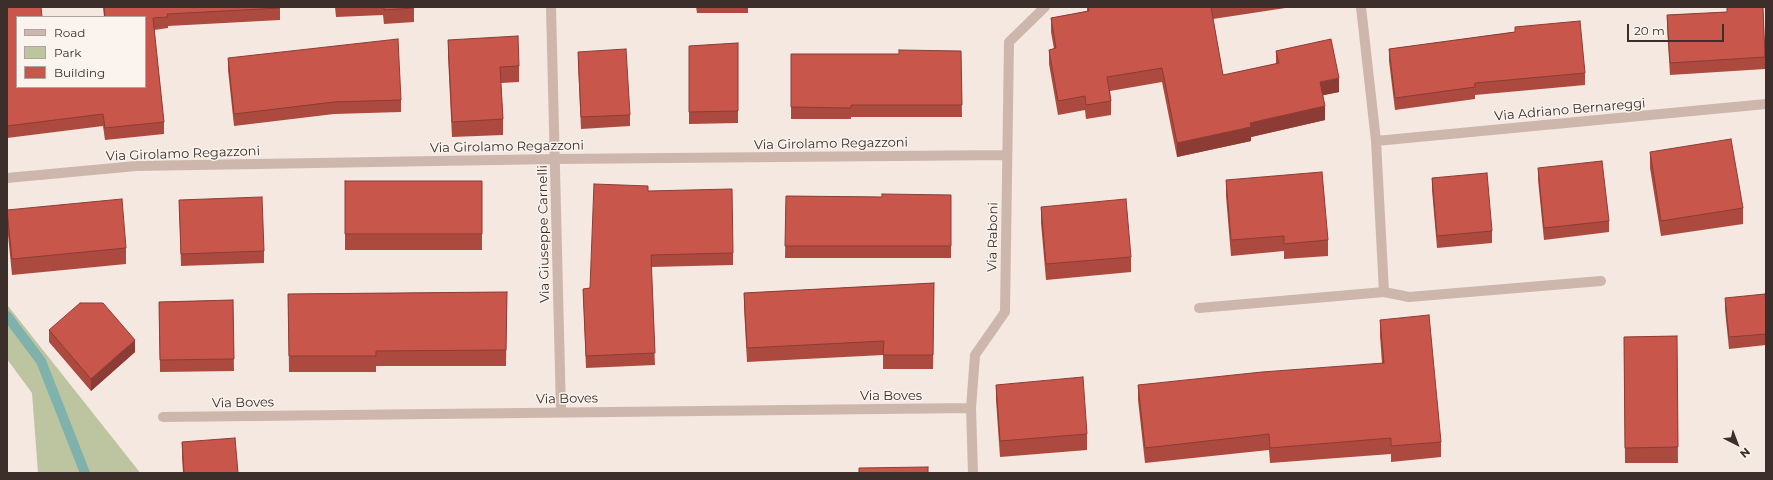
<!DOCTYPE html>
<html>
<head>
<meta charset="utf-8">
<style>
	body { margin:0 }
	#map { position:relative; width:1773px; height:480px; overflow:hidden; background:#f4e8e1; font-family:Montserrat,sans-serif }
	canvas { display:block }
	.frame { position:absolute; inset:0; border:8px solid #3b2e2b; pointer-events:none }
	.legend { position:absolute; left:16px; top:16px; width:130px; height:72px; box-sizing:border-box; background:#fbf3ee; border:1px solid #aea4a0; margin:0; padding:5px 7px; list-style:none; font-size:12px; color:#3b2e2b }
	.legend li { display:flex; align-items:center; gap:8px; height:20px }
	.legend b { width:20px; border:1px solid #aea4a0 }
	.north { position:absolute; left:1717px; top:424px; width:40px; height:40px; -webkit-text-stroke:3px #fbf3ee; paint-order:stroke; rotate:138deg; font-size:11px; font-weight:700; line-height:16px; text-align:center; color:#3b2e2b }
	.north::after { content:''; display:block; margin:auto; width:14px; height:18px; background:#3b2e2b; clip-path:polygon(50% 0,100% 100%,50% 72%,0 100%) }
	.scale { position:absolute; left:1627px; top:24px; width:97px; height:18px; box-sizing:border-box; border:2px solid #3b2e2b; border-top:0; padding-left:5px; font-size:12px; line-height:14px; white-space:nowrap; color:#3b2e2b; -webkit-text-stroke:3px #fbf3ee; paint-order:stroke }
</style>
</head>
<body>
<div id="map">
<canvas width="1773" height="480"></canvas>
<div class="frame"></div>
<ul class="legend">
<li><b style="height:5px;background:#cdb6ac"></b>Road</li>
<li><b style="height:11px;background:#bdc4a0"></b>Park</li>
<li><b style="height:11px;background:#c8564b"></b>Building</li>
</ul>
<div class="north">N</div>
<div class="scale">20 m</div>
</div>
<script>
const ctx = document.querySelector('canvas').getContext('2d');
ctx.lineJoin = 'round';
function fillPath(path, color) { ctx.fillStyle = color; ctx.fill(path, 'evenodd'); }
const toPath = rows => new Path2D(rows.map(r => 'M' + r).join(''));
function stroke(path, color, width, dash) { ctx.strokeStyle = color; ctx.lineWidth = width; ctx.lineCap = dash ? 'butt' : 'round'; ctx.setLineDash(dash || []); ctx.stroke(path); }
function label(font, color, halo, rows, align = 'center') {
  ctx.font = font + ' Montserrat,sans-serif'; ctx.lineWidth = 3; ctx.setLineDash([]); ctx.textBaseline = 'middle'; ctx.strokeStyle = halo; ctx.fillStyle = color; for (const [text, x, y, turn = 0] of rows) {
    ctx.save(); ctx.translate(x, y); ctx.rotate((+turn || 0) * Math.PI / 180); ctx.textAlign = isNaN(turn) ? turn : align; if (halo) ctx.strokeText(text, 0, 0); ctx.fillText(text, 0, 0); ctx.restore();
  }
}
fillPath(toPath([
	[8,306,138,470,140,473,38,473,32,393,7,359]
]), '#bdc4a0');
stroke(toPath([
	[7,316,41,361,85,473]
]), '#7fb2ac', 10);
stroke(toPath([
	[551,7,561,412],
	[1361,7,1376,141,1384,292],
	[1376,141,1766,104],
	[7,178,136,166,556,159,1007,155],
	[1199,308,1384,292,1409,297,1601,281],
	[163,417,971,408],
	[973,473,971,408,975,355,1005,312,1009,42,1045,7]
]), '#cdb6ac', 10);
fillPath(toPath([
	[7,7,17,87,145,87,145,17,104,17,103,7,280,7,280,20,168,26,168,28,154,30,164,122,164,134,105,140,103,126,7,138],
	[335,7,414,7,414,22,384,24,383,15,336,17],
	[696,7,748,7,748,13,697,13],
	[1087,7,1292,7,1213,19,1223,75,1276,64,1276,51,1339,92,1323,95,1325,120,1251,137,1251,141,1177,157,1162,82,1110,91,1111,101,1111,115,1086,119,1085,110,1058,115,1049,64,1049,50,1054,49,1051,32,1051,18,1087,11],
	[1727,7,1763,7,1765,57,1765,69,1670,75,1667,27,1667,15,1727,12],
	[1515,27,1585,73,1585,85,1475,95,1475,99,1395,110,1389,61,1389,49,1515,32],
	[448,40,519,66,519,82,501,83,503,119,503,135,452,137,448,56],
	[738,43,738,123,689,124,689,46],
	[961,51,962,117,851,117,851,119,791,119,791,54,899,54],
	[578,52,630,115,630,126,581,129,578,64],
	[228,58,401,100,401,112,334,114,234,126,228,70],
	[1650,152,1743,208,1743,224,1661,236,1650,168],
	[1538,168,1609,221,1609,232,1544,240,1538,180],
	[1432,178,1492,231,1492,243,1437,248,1432,190],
	[1226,180,1328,240,1328,256,1284,259,1284,251,1231,256,1226,196],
	[345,181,482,181,482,250,345,250],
	[648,191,733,253,733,265,651,267,655,365,586,368,583,289,590,288],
	[951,195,951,258,785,258,786,196,882,197],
	[179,200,264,251,264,263,181,266],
	[1041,207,1131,257,1131,272,1046,280,1041,223],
	[7,210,126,248,126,264,12,275,7,225],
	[934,283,933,369,883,369,883,355,747,362,744,307,744,293],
	[507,292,506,366,376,366,376,372,289,372,288,294],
	[1725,298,1766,307,1766,345,1729,349,1725,310],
	[233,300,234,371,160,372,159,302],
	[1380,320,1441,442,1441,457,1391,462,1391,454,1270,463,1269,450,1145,463,1138,400,1138,385,1382,363,1380,336],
	[49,330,135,352,91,391,49,342],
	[1677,336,1678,463,1625,463,1624,337],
	[996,385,1087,434,1087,450,1000,457,996,400],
	[182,442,238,473,183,473,182,457]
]), '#ac4a40');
fillPath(toPath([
	[1339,78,1339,92,1320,96,1320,82],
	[1325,106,1325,120,1251,137,1251,141,1177,157,1177,143,1250,123],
	[135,340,135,352,91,391,91,379]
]), '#8c3c34');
const building = toPath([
	[7,7,41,7,42,17,17,17,17,87,145,87,145,17,105,17,104,7,280,7,280,8,167,14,168,17,153,18,164,122,105,128,103,114,7,126,7,7],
	[384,7,414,7,414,8,384,10,384,7],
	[1088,7,1211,7,1223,75,1279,63,1276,51,1331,39,1339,78,1320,82,1325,106,1250,123,1251,127,1177,143,1162,68,1107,77,1111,101,1086,105,1085,96,1058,101,1049,50,1056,48,1051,18,1089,11,1088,7],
	[1727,7,1763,7,1765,57,1670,63,1667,15,1727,12,1727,7],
	[1580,21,1585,73,1475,83,1475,87,1395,98,1389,49,1515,32,1515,27,1580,21],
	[518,36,519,66,500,67,503,119,452,122,448,40,518,36],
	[398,39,401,100,334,102,234,114,228,58,398,39],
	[738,43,738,111,689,112,689,46,738,43],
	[626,49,630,115,581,117,578,52,626,49],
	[899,50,961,51,962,105,851,105,851,108,791,107,791,54,899,54,899,50],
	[1731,139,1743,208,1661,221,1650,152,1731,139],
	[1602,161,1609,221,1544,228,1538,168,1602,161],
	[1322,172,1328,240,1284,244,1284,236,1231,240,1226,180,1322,172],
	[1487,173,1492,231,1437,236,1432,178,1487,173],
	[345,181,482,181,482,234,345,234,345,181],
	[594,184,648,186,648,191,732,189,733,253,651,255,655,353,586,356,583,289,590,288,594,184],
	[882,194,951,195,951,246,785,246,786,196,882,197,882,194],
	[262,197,264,251,181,254,179,200,262,197],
	[122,199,126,248,12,259,7,210,122,199],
	[1126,199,1131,257,1046,264,1041,207,1126,199],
	[934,283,933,355,883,355,884,341,747,348,744,293,934,283],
	[507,292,506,350,376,351,376,356,289,356,288,294,507,292],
	[1765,294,1766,307,1766,334,1729,337,1725,298,1765,294],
	[233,300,234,359,160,360,159,302,233,300],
	[80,303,103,303,135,340,91,379,49,330,80,303],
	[1429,315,1441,442,1391,446,1391,438,1270,448,1269,434,1145,448,1138,385,1262,372,1384,363,1380,320,1429,315],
	[1677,336,1678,447,1625,448,1624,337,1677,336],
	[1083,377,1087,434,1000,441,996,385,1083,377],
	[235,438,238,473,184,473,182,442,235,438],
	[928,467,928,473,859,473,859,468,928,467]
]);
fillPath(building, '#c8564b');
stroke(building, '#8c3c34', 1);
label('13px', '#3b2e2b', '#fbf3ee', [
	["Via Adriano Bernareggi",1570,110,-5],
	["Via Girolamo Regazzoni",831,144,-1],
	["Via Girolamo Regazzoni",507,147,-1],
	["Via Girolamo Regazzoni",183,154,-2],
	["Via Giuseppe Carnelli",544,234,-91],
	["Via Raboni",993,237,-89],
	["Via Boves",891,396],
	["Via Boves",567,399,-1],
	["Via Boves",243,403,-1]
]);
</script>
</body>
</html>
